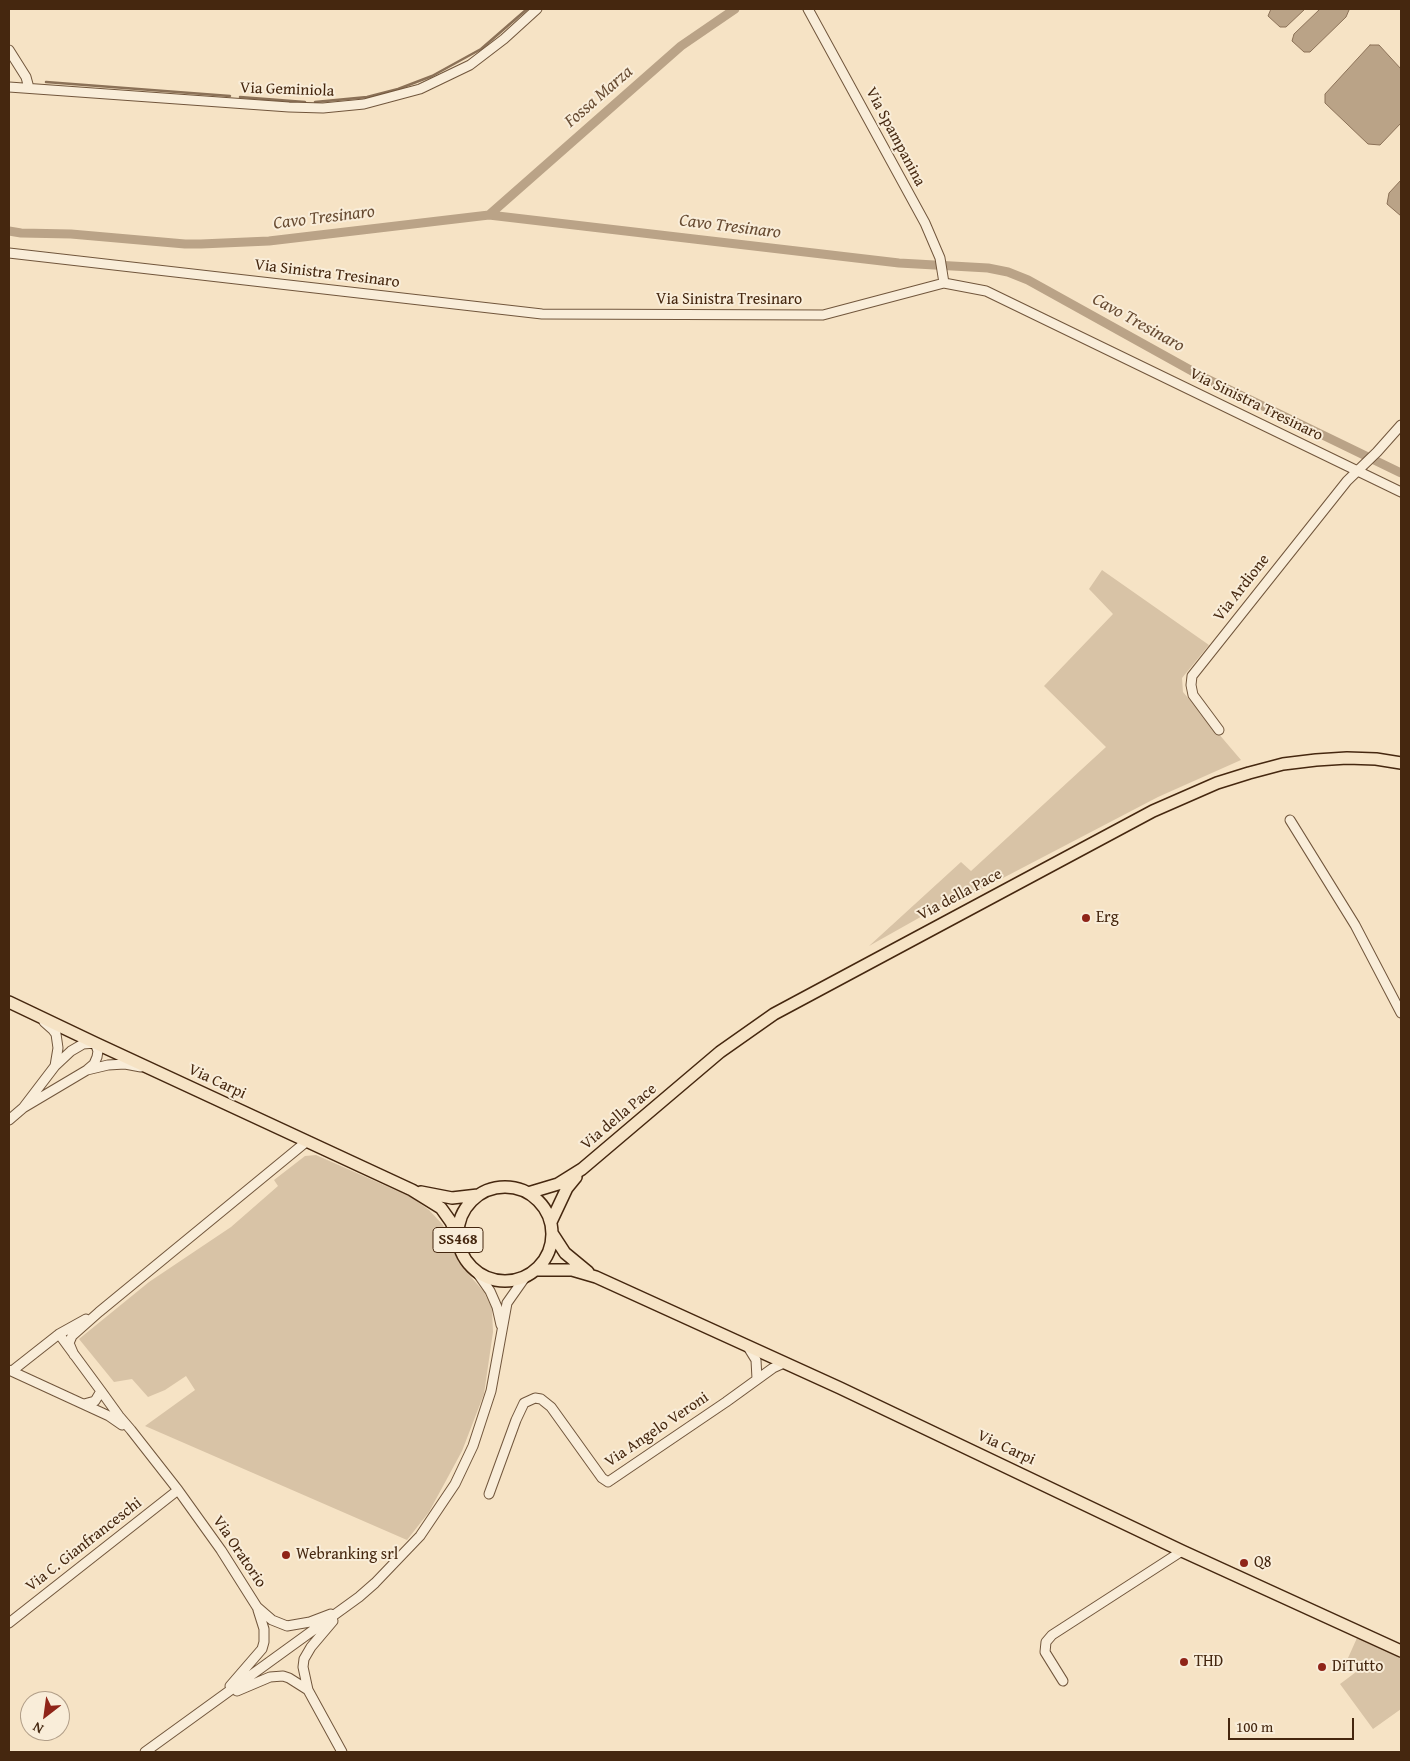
<!DOCTYPE html>
<html>
<head>
<meta charset="utf-8">
<style>
	body { margin:0 }
	#map { position:relative; width:1410px; height:1761px; overflow:hidden; background:#f6e3c5; font-family:"Gentium Book Plus",serif }
	canvas { display:block }
	.frame { position:absolute; inset:0; border:10px solid #45270f; pointer-events:none }
	.north { position:absolute; left:20px; top:1691px; width:50px; height:50px; box-sizing:border-box; background:#f9edd9; border:1px solid #b19e88; border-radius:50%; rotate:210deg; font-size:14px; font-weight:700; line-height:20px; text-align:center; color:#45270f }
	.north::after { content:''; display:block; margin:auto; width:18px; height:22px; background:#8f2418; clip-path:polygon(50% 0,100% 100%,50% 72%,0 100%) }
	.scale { position:absolute; left:1228px; top:1718px; width:126px; height:22px; box-sizing:border-box; border:2px solid #45270f; border-top:0; padding-left:6px; font-size:15px; line-height:18px; white-space:nowrap; color:#45270f; -webkit-text-stroke:4px #f9edd9; paint-order:stroke }
</style>
</head>
<body>
<div id="map">
<canvas width="1410" height="1761"></canvas>
<div class="frame"></div>
<div class="north">N</div>
<div class="scale">100 m</div>
</div>
<script>
const ctx = document.querySelector('canvas').getContext('2d');
ctx.lineJoin = 'round';
function fillPath(path, color) { ctx.fillStyle = color; ctx.fill(path, 'evenodd'); }
const toPath = rows => new Path2D(rows.map(r => 'M' + r).join(''));
function stroke(path, color, width, dash) { ctx.strokeStyle = color; ctx.lineWidth = width; ctx.lineCap = dash ? 'butt' : 'round'; ctx.setLineDash(dash || []); ctx.stroke(path); }
function label(font, color, halo, rows, align = 'center') {
  ctx.font = font + ' "Gentium Book Plus",serif'; ctx.lineWidth = 4; ctx.setLineDash([]); ctx.textBaseline = 'middle'; ctx.strokeStyle = halo; ctx.fillStyle = color; for (const [text, x, y, turn = 0] of rows) {
    ctx.save(); ctx.translate(x, y); ctx.rotate((+turn || 0) * Math.PI / 180); ctx.textAlign = isNaN(turn) ? turn : align; if (halo) ctx.strokeText(text, 0, 0); ctx.fillText(text, 0, 0); ctx.restore();
  }
}
fillPath(toPath([
	[1102,570,1209,645,1182,678,1183,692,1241,760,1158,797,957,902,933,910,869,946,961,862,971,871,1106,747,1044,686,1113,614,1089,589],
	[316,1155,411,1197,429,1210,443,1225,459,1263,484,1292,492,1309,493,1332,484,1394,462,1451,429,1512,407,1540,145,1426,195,1390,186,1376,165,1390,148,1397,132,1379,114,1382,79,1339,149,1282,231,1227,278,1186,274,1180,305,1156],
	[1357,1638,1401,1658,1401,1709,1373,1729,1340,1684,1364,1666,1348,1658]
]), '#d8c3a6');
const water = toPath([
	[1271,9,1305,9,1286,27,1280,27,1268,16,1271,9],
	[1320,9,1348,9,1349,10,1346,17,1310,52,1304,52,1292,41,1294,34,1320,9],
	[1370,45,1379,45,1401,69,1401,123,1380,145,1368,144,1325,103,1325,94,1370,45],
	[1401,180,1401,216,1387,204,1389,193,1401,180]
]);
fillPath(water, '#baa387');
stroke(water, '#8b7157', 1);
stroke(toPath([
	[46,82,230,96],
	[240,97,305,102],
	[315,102,367,97,398,89,432,76,481,49,527,9]
]), '#8b7157', 2.5);
stroke(toPath([
	[489,215,681,46,735,9],
	[9,231,21,233,71,234,185,244,201,244,269,241,489,215,899,263,988,268,1008,272,1028,280,1201,376,1401,473]
]), '#baa387', 9);
const minor = toPath([
	[808,9,925,223,940,258,944,283],
	[9,50,26,77,29,88],
	[9,87,289,107,323,108,364,104,420,89,470,65,504,39,537,9],
	[9,253,542,314,823,315,944,283,986,291,1401,492],
	[1219,730,1193,695,1191,685,1192,676,1347,481,1377,452,1401,425],
	[1290,820,1355,925,1401,1013],
	[44,1022,53,1030,56,1034,58,1048,55,1066],
	[87,1070,108,1065,125,1064,141,1067],
	[9,1120,23,1108,87,1070,94,1064,97,1057,98,1051,95,1043,83,1044,71,1051,55,1066,23,1108],
	[476,1271,490,1291,497,1307,501,1325],
	[59,1334,101,1391,95,1401,84,1404],
	[748,1347,756,1360,757,1379],
	[74,1355,69,1343,72,1336,99,1312,306,1142],
	[9,1370,109,1416,122,1425],
	[12,1371,59,1334,86,1319],
	[101,1391,119,1416,131,1430,178,1490,221,1550,257,1607,272,1620,287,1626,310,1622,331,1614],
	[489,1494,516,1420,524,1403,535,1398,541,1399,551,1407,602,1478,608,1482,726,1402,773,1368,784,1363],
	[9,1623,178,1490],
	[1063,1681,1045,1652,1046,1642,1052,1635,1182,1551],
	[230,1686,262,1649,264,1642,264,1629,258,1610],
	[308,1690,303,1667,304,1659,311,1647,333,1621],
	[237,1691,270,1677,283,1676,289,1678,308,1690,342,1752],
	[145,1752,359,1597,375,1583,420,1536,455,1484,473,1446,491,1391,507,1303,526,1276]
]);
const major = toPath([
	[9,1002,95,1043,412,1190,441,1208,451,1222,458,1238],
	'458 1234a47 47 0 1 1 94 0a47 47 0 1 1-94 0Z',
	[421,1192,452,1198,478,1195],
	[528,1193,558,1184,582,1169,720,1052,774,1014,1153,811,1217,783,1249,773,1283,764,1316,760,1347,758,1376,759,1401,763],
	[551,1222,567,1188,576,1177],
	[552,1233,565,1253,588,1272],
	[536,1270,572,1270,596,1277,840,1388,1182,1551,1401,1651]
]);
stroke(minor, '#71563c', 11);
stroke(major, '#45270f', 14);
stroke(minor, '#f9edd9', 9);
stroke(major, '#f6e3c5', 11);
for (const [x, y, r, color] of [
	[1086,918,5,"#8f2418"],
	[286,1555,5,"#8f2418"],
	[1244,1563,5,"#8f2418"],
	[1184,1662,5,"#8f2418"],
	[1322,1667,5,"#8f2418"]
]) { const dot = new Path2D(); dot.arc(x, y, r, 0, 2 * Math.PI); ctx.fillStyle = color; ctx.fill(dot); stroke(dot, '#f9edd9', 2); }
for (const [x, y, w] of [
	[458,1240,50]
]) { const box = new Path2D(); box.roundRect(x - w / 2, y - 12.5, w, 25, 4); ctx.fillStyle = '#f9edd9'; ctx.fill(box); stroke(box, '#45270f', 1); }
label('bold 15px', '#45270f', null, [
	["SS468",458,1240]
]);
label('16px', '#45270f', '#f9edd9', [
	["Via Geminiola",287,90,2],
	["Via Spampanina",895,137,62],
	["Via Sinistra Tresinaro",327,274,7],
	["Via Sinistra Tresinaro",729,300],
	["Via Sinistra Tresinaro",1256,405,26],
	["Via Ardione",1242,588,-52],
	["Via della Pace",960,895,-28],
	["Via Carpi",217,1082,25],
	["Via della Pace",619,1117,-40],
	["Via Angelo Veroni",657,1430,-34],
	["Via Carpi",1006,1448,25],
	["Via C. Gianfranceschi",84,1545,-38],
	["Via Oratorio",239,1552,56]
]);
label('16px', '#45270f', '#f9edd9', [
	["Erg",1096,918],
	["Webranking srl",296,1555],
	["Q8",1254,1563],
	["THD",1194,1662],
	["DiTutto",1332,1667]
], 'left');
label('italic 18px', '#684c33', '#f9edd9', [
	["Fossa Marza",599,97,-41],
	["Cavo Tresinaro",324,218,-7],
	["Cavo Tresinaro",730,227,7],
	["Cavo Tresinaro",1138,323,29]
]);
</script>
</body>
</html>
